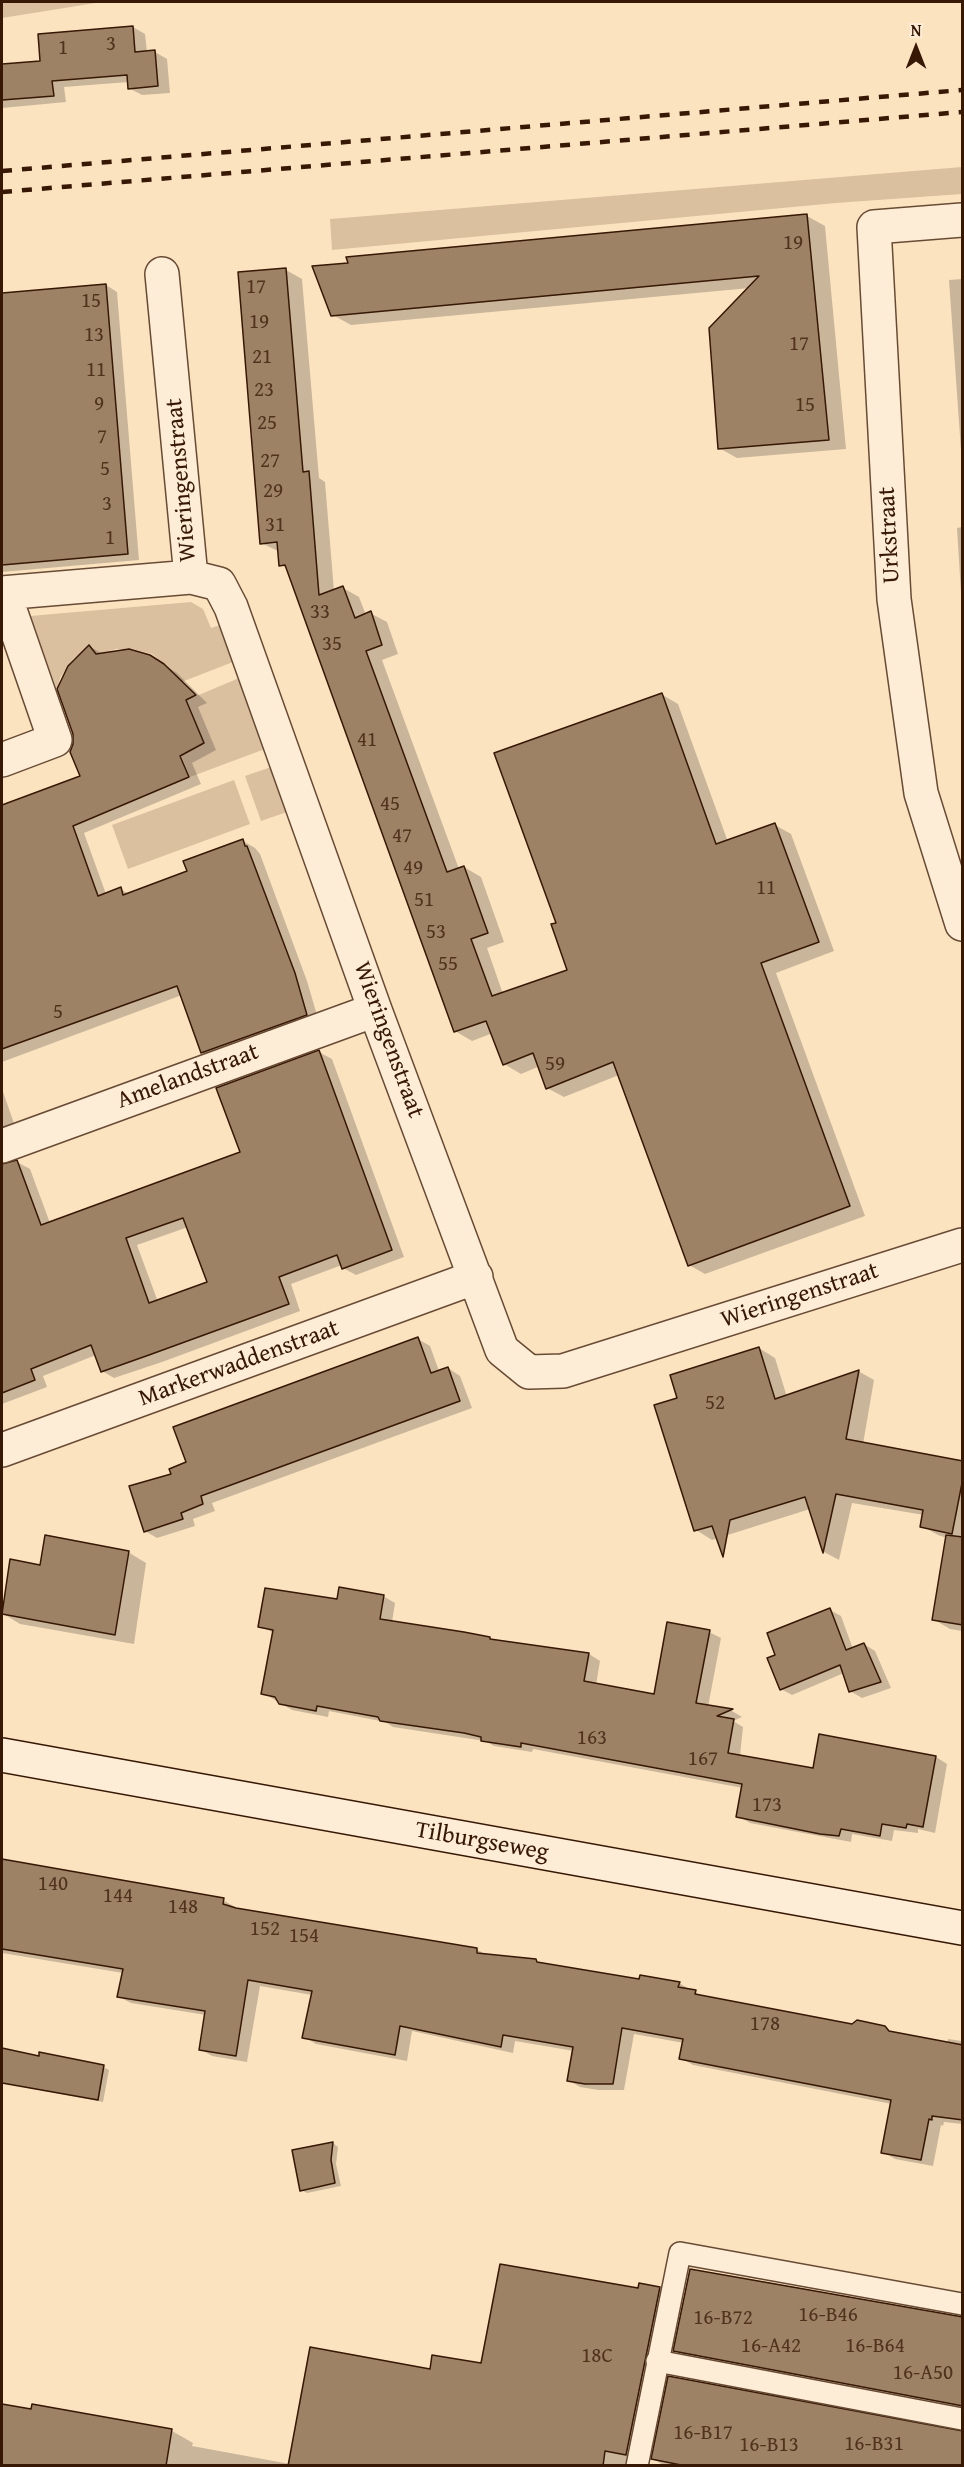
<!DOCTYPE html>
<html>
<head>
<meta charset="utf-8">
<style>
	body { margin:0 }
	#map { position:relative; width:964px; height:2467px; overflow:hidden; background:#fce3c0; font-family:"Gentium Book Plus",serif }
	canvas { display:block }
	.frame { position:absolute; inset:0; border:3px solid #371805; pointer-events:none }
	.north { position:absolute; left:886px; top:18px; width:60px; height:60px; -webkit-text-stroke:4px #fdedd6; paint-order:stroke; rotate:0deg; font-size:16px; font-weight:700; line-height:24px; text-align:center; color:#371805 }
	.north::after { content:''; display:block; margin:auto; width:21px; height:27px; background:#371805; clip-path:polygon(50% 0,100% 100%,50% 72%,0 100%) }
</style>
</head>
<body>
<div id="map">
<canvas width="964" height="2467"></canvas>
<div class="frame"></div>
<div class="north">N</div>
</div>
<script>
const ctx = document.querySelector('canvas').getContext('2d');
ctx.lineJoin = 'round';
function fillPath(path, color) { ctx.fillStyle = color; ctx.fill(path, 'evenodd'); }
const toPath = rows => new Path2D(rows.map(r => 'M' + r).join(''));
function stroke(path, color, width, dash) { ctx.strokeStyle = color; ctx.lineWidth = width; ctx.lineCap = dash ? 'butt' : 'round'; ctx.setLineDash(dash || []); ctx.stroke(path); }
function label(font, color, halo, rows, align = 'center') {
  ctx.font = font + ' "Gentium Book Plus",serif'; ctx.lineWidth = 6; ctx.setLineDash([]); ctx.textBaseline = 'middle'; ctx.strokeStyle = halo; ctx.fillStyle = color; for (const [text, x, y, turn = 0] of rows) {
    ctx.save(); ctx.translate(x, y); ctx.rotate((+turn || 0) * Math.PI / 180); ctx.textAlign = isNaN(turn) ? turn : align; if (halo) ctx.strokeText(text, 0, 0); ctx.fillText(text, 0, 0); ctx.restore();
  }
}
fillPath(toPath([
	[2,2,102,2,2,18],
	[962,167,962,194,836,203,332,250,330,219],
	[191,602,203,609,211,628,220,625,233,662,179,683,169,668,152,654,132,649,116,649,96,655,90,646,73,659,60,678,57,690,30,616],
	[239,678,265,749,190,777,179,750,203,740,187,700],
	[271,767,287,812,261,821,245,776],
	[234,780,250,824,128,869,112,825]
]), '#dbc0a0');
fillPath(toPath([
	[133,27,145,34,147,52,155,52,167,59,170,93,142,95,129,88,129,82,64,87,66,102,2,108,2,66,42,62],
	[807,216,825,226,846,449,737,458,719,448,750,288,351,325,333,315],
	[286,270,302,279,319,478,325,482,334,591,343,588,359,597,366,615,370,613,387,622,398,654,382,660,459,869,464,867,481,877,504,942,487,948,503,994,569,971,558,924,661,694,678,704,728,842,775,825,791,834,834,951,776,973,865,1216,705,1274,689,1265,619,1075,564,1097,547,1088,540,1066,521,1074,504,1064,493,1033,472,1041,455,1031,288,569,281,565,280,552,261,543],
	[962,279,962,465,949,280],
	[106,285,117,292,139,560,2,572,2,294],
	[962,527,962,609,957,528],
	[89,646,101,653,163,664,177,673,207,703,198,707,216,750,192,763,201,784,84,833,106,894,120,889,129,894,189,872,243,841,255,848,260,854,307,981,319,1022,215,1060,202,1052,182,995,2,1062,2,806,82,777,75,744],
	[319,1052,332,1059,404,1257,356,1275,343,1268,342,1265,291,1284,300,1311,162,1362,114,1378,102,1371,96,1355,43,1376,47,1387,2,1404,2,1165,17,1162,30,1169,50,1223,242,1153],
	[188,1227,209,1283,158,1302,137,1245],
	[2,1089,17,1132,2,1140],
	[418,1339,430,1346,439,1371,448,1368,460,1376,472,1408,212,1503,215,1511,193,1519,195,1526,157,1538,145,1531,173,1475,188,1463,175,1428],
	[759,1348,775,1358,787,1397,858,1371,874,1380,863,1444,962,1462,962,1631,950,1629,933,1619,947,1538,938,1535,922,1526,924,1515,852,1503,839,1560,824,1552,810,1509,712,1540,696,1530,679,1399],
	[128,1552,146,1563,134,1644,20,1624,2,1613,11,1561,41,1566],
	[383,1596,395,1603,392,1622,490,1638,496,1642,589,1654,600,1661,596,1685,655,1696,709,1632,721,1638,708,1707,732,1711,742,1717,733,1721,743,1727,740,1756,814,1769,936,1757,947,1764,935,1833,918,1829,918,1833,894,1830,892,1841,852,1834,851,1842,750,1823,738,1816,743,1788,533,1749,532,1752,494,1746,485,1741,393,1727,385,1722,329,1711,328,1717,292,1710,263,1693,274,1633,260,1626,338,1601],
	[830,1610,841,1616,853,1649,864,1644,875,1651,891,1688,862,1698,850,1691,844,1673,792,1695,781,1689,777,1656],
	[2,1861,223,1900,235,1907,235,1909,476,1949,487,1955,535,1961,542,1965,640,1981,679,1983,705,1998,853,2026,884,2027,895,2034,947,2044,948,2039,962,2041,962,2124,944,2122,943,2126,941,2125,933,2166,895,2159,883,2152,892,2104,693,2065,681,2058,684,2043,634,2034,624,2090,598,2090,580,2087,568,2080,574,2051,515,2041,513,2053,412,2031,407,2061,316,2044,304,2037,312,1995,260,1986,247,2062,212,2056,200,2049,206,2015,131,2003,119,1997,123,1973,2,1953],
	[2,2050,103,2067,109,2070,103,2102,2,2083],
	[333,2143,338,2147,336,2164,341,2186,307,2193,301,2190],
	[660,2288,680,2300,647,2466,626,2462,625,2466,2,2466,2,2405,32,2411,33,2406,172,2431,193,2443,192,2446,290,2464,431,2371,483,2365,639,2290],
	[962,2319,962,2413,696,2362,675,2350],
	[653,2459,962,2466,665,2466]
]), '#0003');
const building = toPath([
	[133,26,135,52,155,50,158,86,128,89,127,75,52,81,54,96,2,100,2,64,40,61,38,34,133,26],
	[807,214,829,440,718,449,709,328,759,276,331,316,312,266,348,263,346,257,807,214],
	[286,268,303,472,309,471,319,595,343,586,355,618,371,611,382,645,366,651,447,872,464,866,488,933,471,939,492,996,567,970,551,924,556,923,494,753,662,693,716,844,775,823,819,942,761,963,850,1206,688,1266,613,1062,546,1089,533,1053,503,1065,486,1021,454,1032,285,565,279,566,277,542,260,544,238,272,286,268],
	[106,284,128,554,2,565,2,293,106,284],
	[89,645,96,654,129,649,150,655,164,664,196,695,186,700,204,743,180,756,189,777,73,826,98,896,121,887,123,895,187,871,183,861,243,839,245,846,247,846,295,973,307,1015,201,1053,177,986,2,1049,2,805,80,776,70,752,73,744,73,734,57,689,68,666,89,645],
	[319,1050,392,1250,342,1269,337,1255,279,1277,289,1304,149,1355,101,1372,91,1345,31,1369,35,1380,2,1393,2,1164,17,1160,41,1225,240,1152,216,1088,319,1050],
	[183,1218,207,1282,149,1303,126,1238,183,1218],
	[418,1337,431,1373,448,1367,460,1401,201,1496,203,1504,181,1513,183,1519,144,1532,129,1486,171,1474,169,1469,186,1462,173,1427,418,1337],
	[759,1347,775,1399,859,1370,846,1439,963,1461,963,1478,952,1534,920,1527,923,1510,836,1494,823,1553,805,1497,730,1520,723,1557,712,1526,694,1531,654,1405,677,1398,670,1375,759,1347],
	[45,1535,129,1551,115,1635,2,1614,10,1559,40,1565,45,1535],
	[946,1535,963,1537,963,1625,932,1620,946,1535],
	[339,1587,384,1595,380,1619,464,1632,490,1637,490,1639,589,1653,584,1681,654,1694,667,1622,710,1630,696,1703,733,1709,717,1716,734,1719,728,1753,813,1768,819,1734,936,1756,923,1827,907,1824,906,1828,882,1824,880,1836,841,1829,839,1836,820,1834,736,1817,742,1784,521,1743,521,1747,481,1741,481,1737,464,1733,380,1721,378,1717,317,1706,316,1711,279,1704,275,1697,261,1694,273,1630,258,1627,265,1588,337,1599,339,1587],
	[830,1608,846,1650,864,1643,881,1682,849,1692,840,1665,780,1690,767,1658,775,1655,767,1633,830,1608],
	[2,1859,224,1898,223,1904,236,1908,477,1948,477,1953,536,1959,537,1962,639,1979,640,1975,680,1982,678,1987,696,1990,695,1994,852,2024,857,2020,885,2026,889,2031,963,2045,963,2120,932,2116,932,2120,929,2119,921,2160,881,2153,891,2100,679,2059,683,2039,622,2028,613,2084,585,2084,567,2081,573,2047,503,2035,501,2047,400,2026,395,2055,302,2038,312,1991,248,1980,236,2056,199,2050,205,2011,117,1997,123,1969,2,1949,2,1859],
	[2,2048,39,2056,39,2052,104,2065,98,2100,2,2083,2,2048],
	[333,2142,331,2160,335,2183,300,2191,292,2150,333,2142],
	[500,2264,638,2288,639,2283,660,2287,626,2455,605,2451,603,2466,288,2466,310,2347,430,2369,432,2355,481,2363,500,2264],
	[690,2269,963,2317,963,2406,673,2351,690,2269],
	[668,2376,963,2431,963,2466,686,2466,651,2459,668,2376],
	[2,2404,31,2409,32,2404,172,2429,166,2466,2,2466,2,2404]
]);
fillPath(building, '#9d8266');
stroke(building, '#371805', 1.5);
const lane = toPath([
	[657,2361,962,2419],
	[637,2466,680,2253,962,2304]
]);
const street = toPath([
	[962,220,874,227,894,599,921,793,962,924],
	[162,274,191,577,219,584,231,607,375,1010,502,1350,529,1372,563,1371,962,1245],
	[2,593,191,577],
	[2,760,55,740,4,593],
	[2,1146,375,1010],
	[2,1450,476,1277]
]);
const secondary = toPath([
	[2,1755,962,1928]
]);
stroke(lane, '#684b34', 24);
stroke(street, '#684b34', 36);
stroke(secondary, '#371805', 36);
stroke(lane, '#fdedd6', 21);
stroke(street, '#fdedd6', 33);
stroke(secondary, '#fdedd6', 33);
stroke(toPath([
	[2,171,962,90],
	[2,192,962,112]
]), '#371805', 4.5, [10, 10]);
label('21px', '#50321d', null, [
	["3",111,45],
	["1",63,49],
	["19",793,244],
	["17",256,288],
	["15",91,302],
	["19",259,323],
	["13",94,336],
	["17",799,345],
	["21",262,358],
	["11",96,371],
	["23",264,391],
	["9",99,405],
	["15",805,406],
	["25",267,424],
	["7",102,438],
	["27",270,462],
	["5",105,470],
	["29",273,492],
	["3",107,505],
	["31",275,526],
	["1",110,539],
	["33",320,613],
	["35",332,645],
	["41",367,741],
	["45",390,805],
	["47",402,837],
	["49",413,869],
	["11",766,889],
	["51",424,901],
	["53",436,933],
	["55",448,965],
	["5",58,1013],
	["59",555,1065],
	["52",715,1404],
	["163",592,1739],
	["167",703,1760],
	["173",767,1806],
	["140",53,1885],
	["144",118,1897],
	["148",183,1908],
	["152",265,1930],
	["154",304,1937],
	["178",765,2025],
	["16-B46",828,2316],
	["16-B72",723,2319],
	["16-A42",771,2347],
	["16-B64",875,2347],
	["18C",597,2357],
	["16-A50",923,2374],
	["16-B17",703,2434],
	["16-B31",874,2445],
	["16-B13",769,2446]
]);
label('24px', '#371805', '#fdedd6', [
	["Wieringenstraat",182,480,-95],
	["Urkstraat",890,535,-93],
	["Wieringenstraat",388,1040,70],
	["Amelandstraat",188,1077,-20],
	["Wieringenstraat",800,1296,-18],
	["Markerwaddenstraat",239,1364,-20],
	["Tilburgseweg",482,1842,10]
]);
</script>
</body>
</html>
